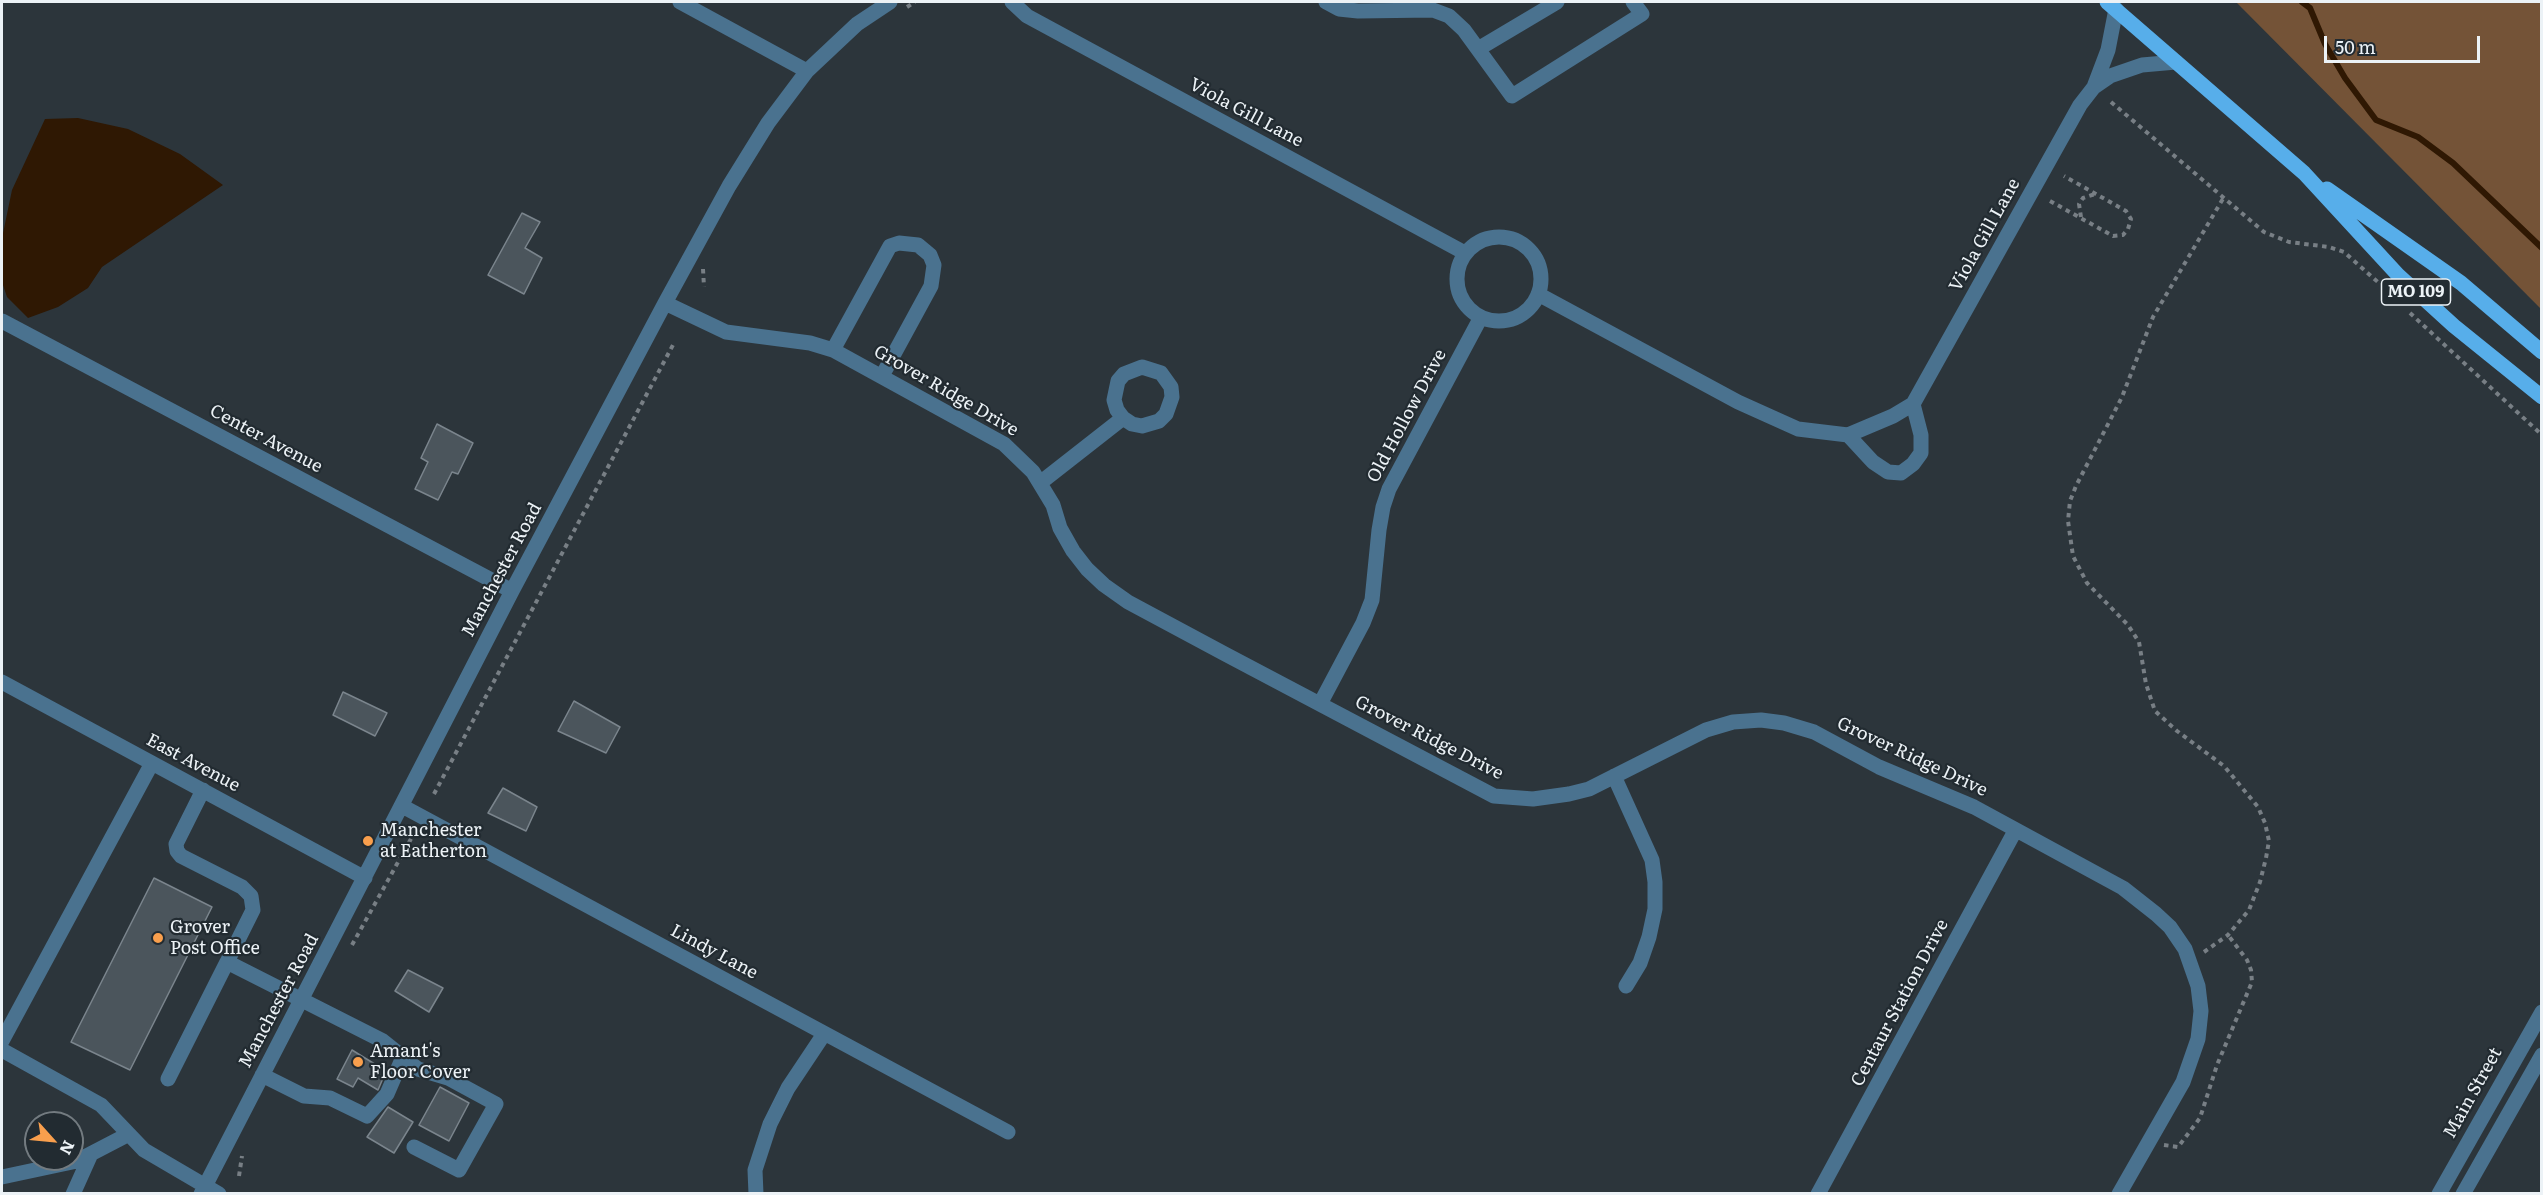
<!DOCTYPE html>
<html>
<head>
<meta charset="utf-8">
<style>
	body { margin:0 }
	#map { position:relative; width:2543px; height:1195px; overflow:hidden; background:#2c353b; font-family:Literata,serif }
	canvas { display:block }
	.frame { position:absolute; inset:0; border:3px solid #ecf2f6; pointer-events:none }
	.north { position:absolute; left:24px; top:1111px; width:60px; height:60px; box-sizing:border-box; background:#222b31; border:2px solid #737b80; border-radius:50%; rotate:117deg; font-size:16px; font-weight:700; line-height:24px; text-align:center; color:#ecf2f6 }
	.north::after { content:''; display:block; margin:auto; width:21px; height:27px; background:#f99f4d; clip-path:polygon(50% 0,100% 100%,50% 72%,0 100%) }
	.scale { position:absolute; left:2324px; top:36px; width:156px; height:27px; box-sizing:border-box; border:3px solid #ecf2f6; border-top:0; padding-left:8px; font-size:18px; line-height:21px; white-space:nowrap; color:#ecf2f6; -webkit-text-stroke:4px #222b31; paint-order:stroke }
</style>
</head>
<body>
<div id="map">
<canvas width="2543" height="1195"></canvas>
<div class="frame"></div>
<div class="north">N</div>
<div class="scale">50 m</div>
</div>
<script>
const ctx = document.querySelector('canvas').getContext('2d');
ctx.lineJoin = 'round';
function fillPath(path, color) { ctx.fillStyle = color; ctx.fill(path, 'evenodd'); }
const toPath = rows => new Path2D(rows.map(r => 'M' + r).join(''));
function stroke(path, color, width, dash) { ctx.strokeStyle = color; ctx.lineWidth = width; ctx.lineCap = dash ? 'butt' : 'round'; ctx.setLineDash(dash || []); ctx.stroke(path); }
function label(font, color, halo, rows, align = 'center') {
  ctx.font = font + ' Literata,serif'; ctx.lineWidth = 4.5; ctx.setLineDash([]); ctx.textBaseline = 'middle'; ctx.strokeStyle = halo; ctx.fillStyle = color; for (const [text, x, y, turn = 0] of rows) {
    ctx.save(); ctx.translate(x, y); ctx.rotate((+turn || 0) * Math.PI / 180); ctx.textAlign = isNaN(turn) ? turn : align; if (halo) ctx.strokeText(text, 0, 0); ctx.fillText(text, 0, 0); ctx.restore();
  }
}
fillPath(toPath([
	[2236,2,2541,2,2541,309]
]), '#745337');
fillPath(toPath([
	[78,118,128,129,180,154,223,185,102,267,88,288,58,307,28,318,7,297,2,282,2,238,12,190,45,119]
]), '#2f1803');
stroke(toPath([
	[2302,2,2310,8,2325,44,2345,78,2376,120,2418,137,2453,163,2542,248]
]), '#2f1803', 6);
const building = toPath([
	[522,213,540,222,525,248,542,258,524,294,488,275,522,213],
	[437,424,473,443,458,474,452,472,438,500,415,489,428,462,421,458,437,424],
	[343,692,387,713,375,736,333,715,343,692],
	[574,701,620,727,606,753,558,731,574,701],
	[503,788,537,807,526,831,488,813,503,788],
	[154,878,212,907,130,1070,71,1042,154,878],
	[408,970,443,988,429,1012,395,991,408,970],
	[352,1050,386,1071,378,1090,358,1078,353,1087,337,1079,352,1050],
	[440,1087,469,1103,449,1141,419,1125,440,1087],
	[388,1107,413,1122,394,1153,367,1137,388,1107]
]);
fillPath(building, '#4b555c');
stroke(building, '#7b858d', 1.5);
stroke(toPath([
	[907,7,915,2],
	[2111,102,2264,232,2289,242,2329,247,2344,252,2379,283],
	[2050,201,2113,236,2123,235,2128,229,2131,219,2126,211,2064,176],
	[2081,217,2079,204,2083,198,2095,194],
	[703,269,704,287],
	[2410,313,2542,435],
	[434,794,674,343],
	[352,945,412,837],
	[2204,952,2228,935,2249,910,2260,882,2266,858,2269,841,2265,823,2258,807,2224,766,2177,731,2155,711,2146,684,2139,642,2128,625,2087,583,2073,556,2068,521,2070,501,2076,486,2122,397,2153,317,2224,197],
	[2164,1145,2178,1147,2200,1118,2217,1065,2252,982,2251,970,2247,960,2228,935],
	[239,1176,242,1156]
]), '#787f85', 4, [4.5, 4.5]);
stroke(toPath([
	[680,2,807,71],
	[1012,2,1027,16,1465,253],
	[1326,2,1339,9,1358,11,1433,10,1449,16,1464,30,1512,96,1642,14,1633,2],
	[1478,49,1557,2],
	[2094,87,2110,76,2142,65,2176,62],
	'1457 279a42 42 0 1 1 84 0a42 42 0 1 1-84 0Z',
	[1538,294,1738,402,1798,429,1848,435,1893,416,1913,404,2080,105,2094,87,2108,50,2116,9],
	[665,303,726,332,810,343,833,350,1004,444,1033,472,1053,505,1060,528,1073,551,1087,569,1104,585,1128,602,1225,654,1494,796,1533,799,1569,794,1589,789,1706,730,1733,722,1761,720,1784,723,1814,732,1879,767,1974,807,2123,888,2156,914,2170,927,2185,949,2198,986,2201,1011,2198,1039,2183,1082,2119,1194],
	[2,321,512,591],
	[833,350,890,246,899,243,918,245,930,255,934,265,931,286,882,376],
	[1848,435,1873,462,1888,472,1901,473,1913,464,1921,453,1921,435,1913,404],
	[1040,483,1123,418,1117,410,1114,400,1118,381,1124,374,1142,367,1161,373,1171,387,1172,397,1166,414,1159,421,1142,426,1132,424,1123,418],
	[2,682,365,878],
	[1320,704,1363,623,1372,600,1379,530,1383,507,1389,489,1481,317],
	[1614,776,1652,860,1655,882,1655,909,1649,937,1640,963,1626,986],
	[203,790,176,844,177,851,181,856,242,887,251,896,253,910,227,962],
	[402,806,1008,1132],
	[2,1041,152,763],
	[2,1050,101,1105,144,1150,219,1194],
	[262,1075,304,1096,330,1098,367,1116,387,1094,403,1057],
	[168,1079,227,962,383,1041,418,1069,448,1078,496,1104,459,1170,414,1147],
	[2,1177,77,1161,127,1135],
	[73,1194,91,1154],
	[201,1194,512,591,665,303,729,186,768,123,807,71,857,24,890,2],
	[756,1194,755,1170,770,1124,788,1088,824,1034],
	[1818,1194,2015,831],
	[2439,1194,2542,1012],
	[2463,1194,2542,1055]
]), '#4a728f', 15);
stroke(toPath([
	[2107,2,2304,173,2398,275,2454,326,2542,397],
	[2327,189,2461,283,2542,352]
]), '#57aeea', 15);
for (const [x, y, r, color] of [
	[368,841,6,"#f99f4d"],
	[158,938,6,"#f99f4d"],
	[358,1062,6,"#f99f4d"]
]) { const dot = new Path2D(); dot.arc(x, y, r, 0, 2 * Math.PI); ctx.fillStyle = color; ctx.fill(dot); stroke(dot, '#222b31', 2); }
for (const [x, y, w] of [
	[2416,292,69]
]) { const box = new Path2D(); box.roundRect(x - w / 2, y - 13, w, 26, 4.5); ctx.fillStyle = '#222b31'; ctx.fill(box); stroke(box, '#ecf2f6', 1.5); }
label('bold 16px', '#ecf2f6', null, [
	["MO 109",2416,292]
]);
label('18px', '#ecf2f6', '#222b31', [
	["Viola Gill Lane",1246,113,28],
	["Viola Gill Lane",1985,235,-61],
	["Grover Ridge Drive",946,391,30],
	["Old Hollow Drive",1407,416,-62],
	["Center Avenue",266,439,28],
	["Manchester Road",502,570,-62],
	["Grover Ridge Drive",1429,738,27],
	["Grover Ridge Drive",1912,757,25],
	["East Avenue",193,763,28],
	["Lindy Lane",714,952,28],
	["Manchester Road",279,1001,-62],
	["Centaur Station Drive",1900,1003,-62],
	["Main Street",2473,1093,-61]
]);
label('18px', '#ecf2f6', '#222b31', [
	["Manchester",380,831],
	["at Eatherton",380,852],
	["Grover",170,928],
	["Post Office",170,949],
	["Amant's",370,1052],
	["Floor Cover",370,1073]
], 'left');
</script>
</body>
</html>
